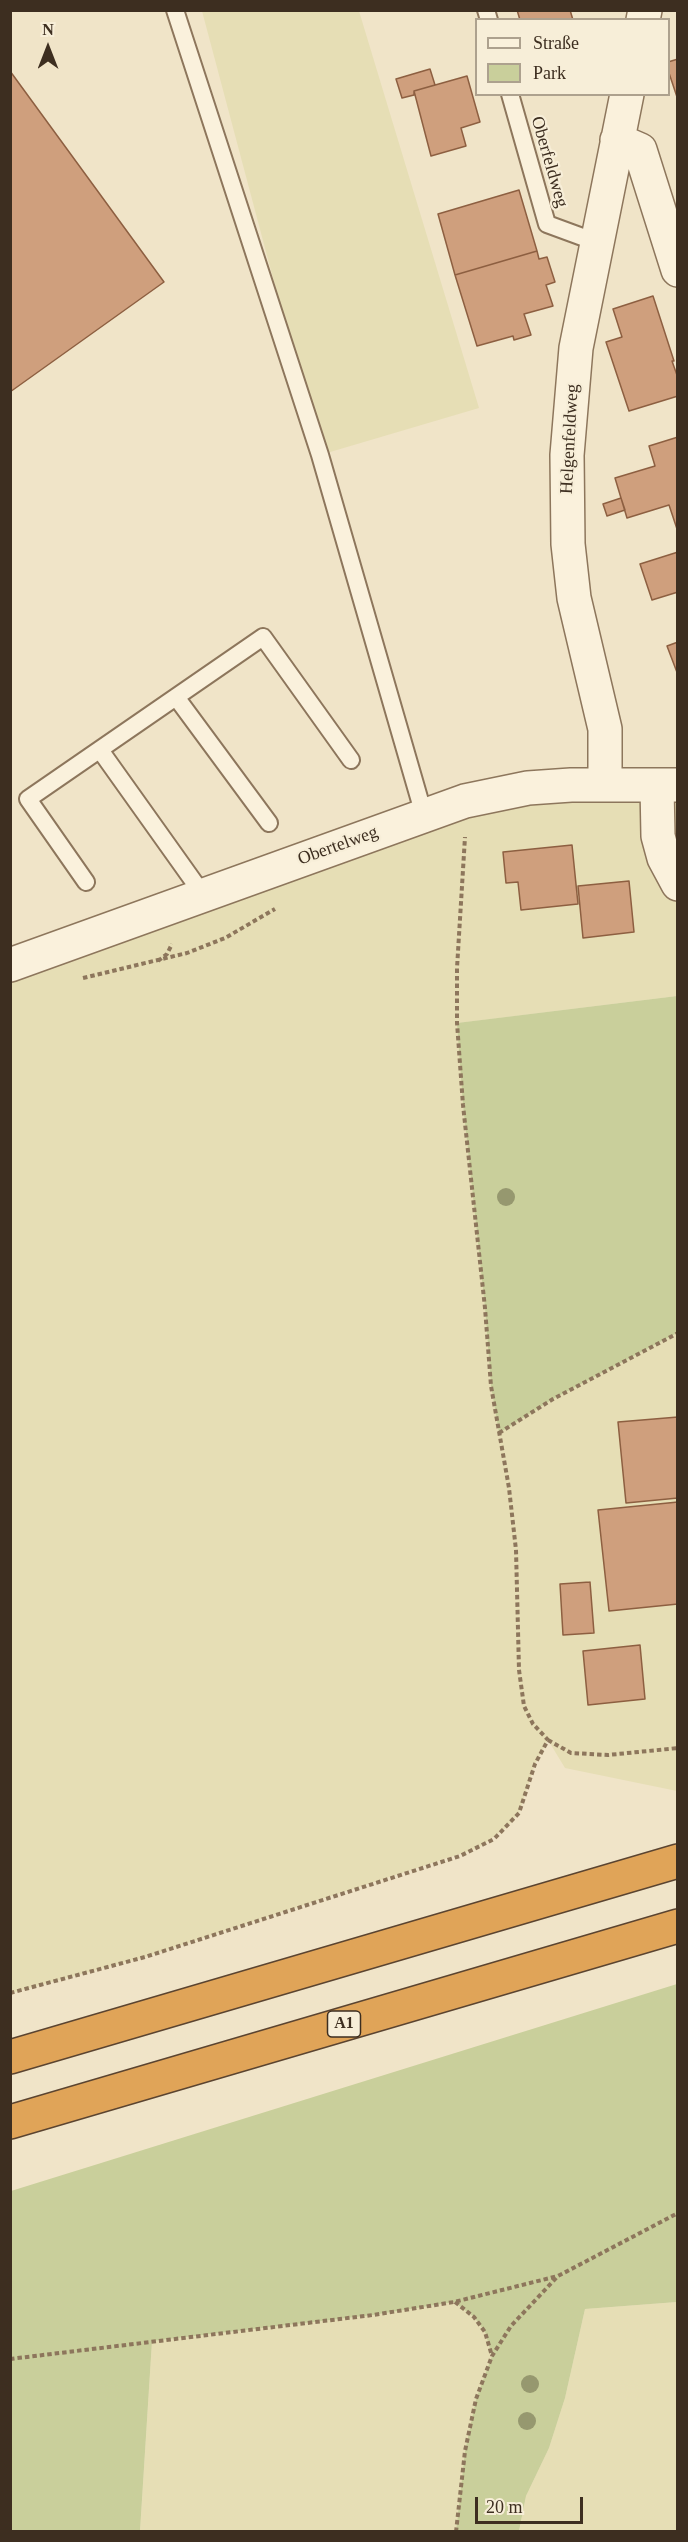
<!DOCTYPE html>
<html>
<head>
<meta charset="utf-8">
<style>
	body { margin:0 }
	#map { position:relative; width:688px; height:2542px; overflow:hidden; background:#f0e4c8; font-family:Georgia,serif }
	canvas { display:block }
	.frame { position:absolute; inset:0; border:12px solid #3d2e20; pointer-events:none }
	.legend { position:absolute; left:475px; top:18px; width:195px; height:78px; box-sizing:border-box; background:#f7eed8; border:2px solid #ada18e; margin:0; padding:8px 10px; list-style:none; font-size:18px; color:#3d2e20 }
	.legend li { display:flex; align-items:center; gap:12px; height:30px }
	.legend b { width:30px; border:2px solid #ada18e }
	.north { position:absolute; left:18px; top:18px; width:60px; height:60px; -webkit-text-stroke:4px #f7eed8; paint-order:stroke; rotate:0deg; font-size:16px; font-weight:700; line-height:24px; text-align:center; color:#3d2e20 }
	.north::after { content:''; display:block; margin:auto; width:21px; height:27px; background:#3d2e20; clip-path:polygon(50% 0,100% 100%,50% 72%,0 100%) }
	.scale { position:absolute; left:475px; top:2497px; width:108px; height:27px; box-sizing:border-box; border:3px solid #3d2e20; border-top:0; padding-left:8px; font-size:18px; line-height:21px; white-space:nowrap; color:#3d2e20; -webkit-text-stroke:4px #f7eed8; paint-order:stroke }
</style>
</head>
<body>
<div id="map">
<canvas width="688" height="2542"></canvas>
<div class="frame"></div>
<ul class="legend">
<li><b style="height:8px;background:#faf1dc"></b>Straße</li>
<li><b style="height:16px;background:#c9cf9b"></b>Park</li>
</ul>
<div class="north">N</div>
<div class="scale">20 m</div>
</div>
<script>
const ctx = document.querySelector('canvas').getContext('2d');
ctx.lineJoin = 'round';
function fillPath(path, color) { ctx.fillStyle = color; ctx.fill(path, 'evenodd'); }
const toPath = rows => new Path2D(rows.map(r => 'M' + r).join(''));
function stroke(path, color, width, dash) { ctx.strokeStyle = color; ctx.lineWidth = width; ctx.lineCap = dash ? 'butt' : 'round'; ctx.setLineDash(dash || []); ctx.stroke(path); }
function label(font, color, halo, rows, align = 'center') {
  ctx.font = font + ' Georgia,serif'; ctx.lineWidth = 4.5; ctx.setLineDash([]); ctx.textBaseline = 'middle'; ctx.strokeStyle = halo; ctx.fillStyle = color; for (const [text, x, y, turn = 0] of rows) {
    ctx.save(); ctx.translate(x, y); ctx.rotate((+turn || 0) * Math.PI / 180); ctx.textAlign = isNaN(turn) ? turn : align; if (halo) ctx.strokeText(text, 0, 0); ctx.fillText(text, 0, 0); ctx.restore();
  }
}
fillPath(toPath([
	[202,11,359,11,479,408,320,455],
	[677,786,677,996,458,1023,463,1105,485,1308,491,1386,499,1432,553,1399,677,1333,677,1791,565,1768,548,1740,535,1764,519,1813,507,1827,478,1848,145,1957,11,1993,10,965,440,809],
	[454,2302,474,2317,485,2332,492,2356,476,2399,465,2451,456,2531,140,2532,152,2341,373,2315],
	[677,2302,677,2531,519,2532,526,2496,549,2448,565,2398,585,2309]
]), '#e6deb5');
fillPath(toPath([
	[677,996,677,1333,553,1399,499,1433,491,1386,485,1308,463,1105,457,1023],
	[677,1984,677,2302,585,2309,565,2398,549,2448,526,2496,519,2531,456,2531,465,2451,476,2399,492,2356,485,2332,474,2317,454,2302,373,2315,152,2341,140,2531,11,2531,11,2191]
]), '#c9cf9b');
const building = toPath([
	[517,10,570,10,573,20,520,20,517,10],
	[678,59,678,100,668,70,668,62,678,59],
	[430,69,435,85,414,91,414,95,402,98,396,79,430,69],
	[10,71,164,282,10,392,10,71],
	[467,76,480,122,461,128,466,146,431,156,414,91,467,76],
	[519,190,537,251,455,275,438,214,519,190],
	[537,251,539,259,547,257,555,282,546,285,553,306,524,314,531,335,514,340,513,336,477,346,455,275,537,251],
	[653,296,674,361,672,361,678,378,678,396,629,411,606,342,622,337,613,309,653,296],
	[678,437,678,532,669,505,627,518,615,478,655,466,649,446,678,437],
	[621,498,625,510,607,516,603,504,621,498],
	[678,552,678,592,652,600,640,564,678,552],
	[678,642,678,675,667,646,678,642],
	[572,845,578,904,521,910,518,882,506,883,503,852,572,845],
	[629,881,634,932,583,938,578,886,629,881],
	[678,1417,678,1498,626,1503,618,1422,678,1417],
	[678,1502,678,1604,609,1611,598,1510,678,1502],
	[590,1582,594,1633,563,1635,560,1584,590,1582],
	[640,1645,645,1699,588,1705,583,1651,640,1645]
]);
fillPath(building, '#cf9f7d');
stroke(building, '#8d5f41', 1.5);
const service = toPath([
	[175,10,320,455,424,815],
	[486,10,489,20],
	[510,94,547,224,596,242],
	[176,697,269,823],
	[100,750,204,896],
	[86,882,28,799,263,637,351,760]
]);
const minor = toPath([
	[643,20,645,10],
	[617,140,640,150,678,270],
	[605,785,605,729,574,598,568,544,567,455,576,348,627,94],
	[657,786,658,836,664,858,678,884],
	[10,965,465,801,528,788,571,785,678,785]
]);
const motorway = toPath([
	[10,2057,678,1861],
	[10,2122,678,1926]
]);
stroke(service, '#8d765c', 20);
stroke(minor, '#8d765c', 36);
stroke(motorway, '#5b4430', 36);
stroke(toPath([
	[158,961,167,954,172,944],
	[83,978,187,953,225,938,275,909],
	[499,1433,553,1399,678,1333],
	[548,1740,571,1753,608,1755,678,1748],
	[10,1993,145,1957,460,1856,494,1839,519,1813,535,1764,548,1740,533,1724,524,1706,519,1670,516,1550,509,1488,491,1386,485,1308,463,1105,457,1023,457,968,465,837],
	[455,2302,474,2317,485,2332,492,2356],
	[10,2359,373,2315,454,2302,558,2276],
	[456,2532,465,2451,476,2399,492,2356,511,2326,558,2276,678,2213]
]), '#8d765c', 4, [4.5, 3]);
stroke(service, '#faf1dc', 16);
stroke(minor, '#faf1dc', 33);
stroke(motorway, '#e0a458', 33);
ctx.fillStyle = '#96986f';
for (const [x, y] of [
	[506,1197],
	[530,2384],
	[527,2421]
]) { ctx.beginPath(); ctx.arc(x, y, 9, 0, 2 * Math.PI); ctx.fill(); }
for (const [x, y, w] of [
	[344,2024,33]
]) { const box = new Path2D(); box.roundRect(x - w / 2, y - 13, w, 26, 4.5); ctx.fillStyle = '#f7eed8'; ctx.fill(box); stroke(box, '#3d2e20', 1.5); }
label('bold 16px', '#3d2e20', null, [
	["A1",344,2024]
]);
label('18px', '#3d2e20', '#f7eed8', [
	["Oberfeldweg",549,162,74],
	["Helgenfeldweg",570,439,-87],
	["Obertelweg",338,846,-20]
]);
</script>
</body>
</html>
